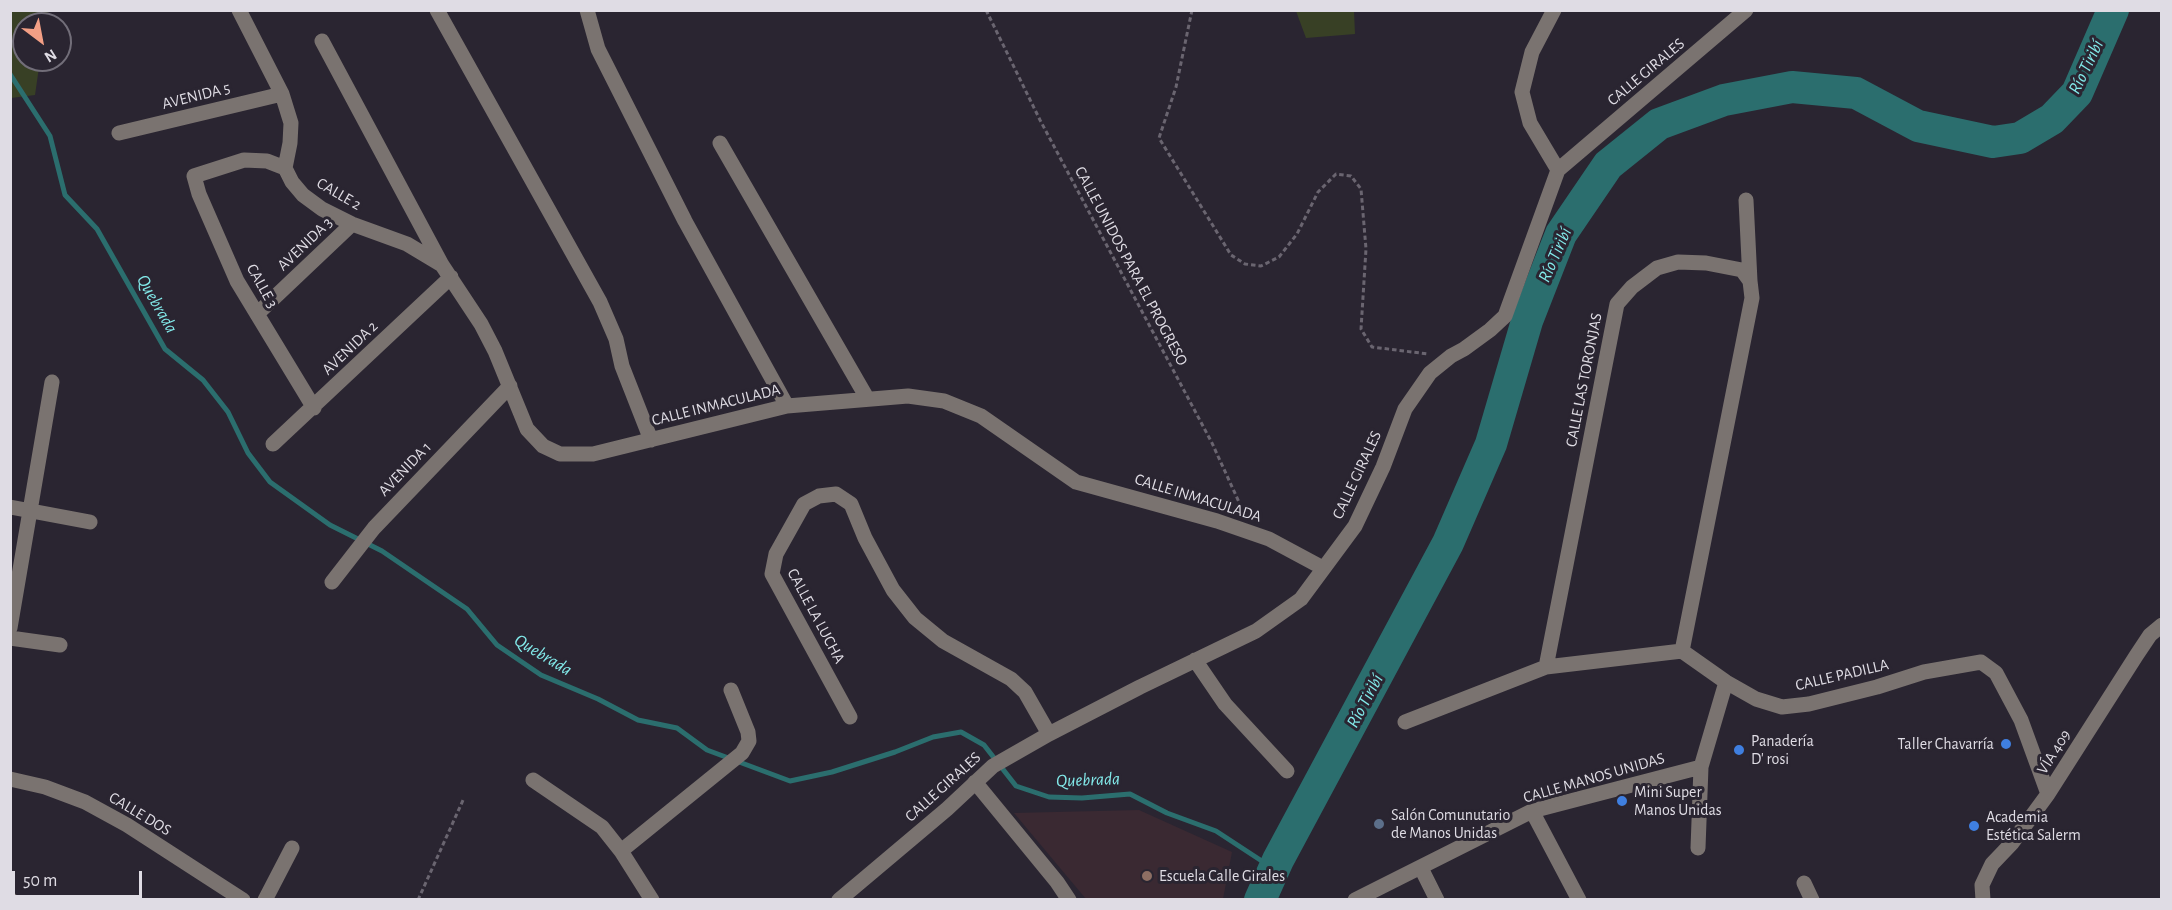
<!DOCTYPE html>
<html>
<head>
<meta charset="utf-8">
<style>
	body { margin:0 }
	#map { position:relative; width:2172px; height:910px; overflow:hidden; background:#2a2531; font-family:"Alegreya Sans",sans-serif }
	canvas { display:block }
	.frame { position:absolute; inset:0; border:12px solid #dfdce4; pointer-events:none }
	.north { position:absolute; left:12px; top:12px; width:60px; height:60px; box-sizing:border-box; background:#2a2531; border:2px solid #726e79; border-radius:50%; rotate:148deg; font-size:16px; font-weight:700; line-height:24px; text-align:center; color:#dfdce4 }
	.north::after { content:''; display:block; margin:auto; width:21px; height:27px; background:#f39f85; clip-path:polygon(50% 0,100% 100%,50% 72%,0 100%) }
	.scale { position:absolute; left:12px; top:871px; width:130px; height:27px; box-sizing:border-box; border:3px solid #dfdce4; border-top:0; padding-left:8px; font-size:18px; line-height:21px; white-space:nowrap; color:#dfdce4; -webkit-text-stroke:4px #2a2531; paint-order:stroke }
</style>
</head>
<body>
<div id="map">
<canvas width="2172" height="910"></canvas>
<div class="frame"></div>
<div class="north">N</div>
<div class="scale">50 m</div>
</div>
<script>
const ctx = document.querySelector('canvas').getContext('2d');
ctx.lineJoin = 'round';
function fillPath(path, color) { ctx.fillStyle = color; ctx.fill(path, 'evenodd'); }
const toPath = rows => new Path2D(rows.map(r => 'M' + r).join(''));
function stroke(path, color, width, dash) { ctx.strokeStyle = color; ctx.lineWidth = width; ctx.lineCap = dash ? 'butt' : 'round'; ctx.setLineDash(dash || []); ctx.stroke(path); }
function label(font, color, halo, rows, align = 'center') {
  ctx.font = font + ' "Alegreya Sans",sans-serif'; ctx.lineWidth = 6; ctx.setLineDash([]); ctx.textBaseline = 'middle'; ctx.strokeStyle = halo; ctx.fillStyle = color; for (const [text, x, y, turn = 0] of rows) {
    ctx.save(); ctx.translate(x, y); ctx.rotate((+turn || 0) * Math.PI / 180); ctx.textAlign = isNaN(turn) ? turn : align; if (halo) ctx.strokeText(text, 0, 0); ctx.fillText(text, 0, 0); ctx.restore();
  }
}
fillPath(toPath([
	[1139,810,1232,852,1223,899,1086,899,1014,813]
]), '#3a2932');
fillPath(toPath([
	[10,11,48,11,46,24,24,24,24,60,40,60,35,95,11,98],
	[1296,11,1354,11,1355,34,1306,38]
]), '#384025');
stroke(toPath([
	[10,74,50,136,65,195,97,229,165,349,203,380,228,412,248,453,270,482,330,525,382,551,467,609,497,645,541,675,598,699,638,720,677,728,707,750,790,781,832,772,895,752,933,737,961,732,984,745,1016,786,1049,797,1082,798,1130,794,1167,813,1216,831,1274,869]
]), '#2b6e6e', 5);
stroke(toPath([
	[1260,900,1278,860,1448,543,1491,444,1527,321,1561,234,1608,165,1659,124,1724,100,1792,87,1856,93,1918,126,1993,142,2020,138,2052,119,2077,93,2113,10]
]), '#2b6e6e', 32);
stroke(toPath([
	[986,10,1040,120,1212,443,1244,513],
	[1192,10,1176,87,1159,138,1231,255,1245,264,1261,266,1279,257,1297,234,1318,192,1336,174,1351,176,1361,189,1366,249,1361,329,1372,347,1428,354],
	[418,900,464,798]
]), '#6a6570', 3, [4.5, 3]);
stroke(toPath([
	[239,10,282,94,291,123,290,143,285,168,292,182,303,195,322,209,352,224,407,244,442,265],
	[437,10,600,302,616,339,622,366,651,440],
	[587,10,598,49,685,221,787,406],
	[1554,10,1532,52,1522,92,1530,123,1558,170],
	[322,41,442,265,481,324,495,351,527,429,543,446,560,454,593,454,787,406,908,396,944,401,981,416,1076,482,1217,521,1269,539,1323,568],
	[119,133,282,94],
	[720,143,867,398],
	[285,168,267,161,244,160,194,176,199,194,237,281,314,408],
	[1746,200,1750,281],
	[257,314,352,224],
	[273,444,451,277],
	[10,507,90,522],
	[332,582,374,528,510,386],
	[10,628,52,382],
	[10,638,60,645],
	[1195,660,1225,704,1287,771],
	[1546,667,1617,304,1632,287,1657,268,1678,262,1706,263,1742,270,1750,281,1752,298,1682,651],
	[850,717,772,574,776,554,804,504,819,496,836,494,851,504,865,538,893,590,915,618,943,641,1011,679,1025,692,1049,734],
	[1405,722,1546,667,1682,651,1726,682,1756,699,1782,707,1809,704,1877,687,1924,672,1981,662,1996,673,2021,720,2048,794],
	[10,779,45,787,85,802,127,825,243,900],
	[533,780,602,827,621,851,652,900],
	[975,782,1057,882,1069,900],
	[1532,811,1579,900],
	[1698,848,1701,767],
	[621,851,742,753,749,741,748,732,731,690],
	[1421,868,1437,900],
	[1804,883,1812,900],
	[10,899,11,900],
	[265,900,292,848],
	[839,900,947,809,993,766,1049,734,1140,687,1256,631,1301,599,1355,526,1383,467,1405,409,1430,373,1451,356,1464,349,1490,330,1505,316,1558,170,1746,10],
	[1355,900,1532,811,1701,767,1726,682],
	[1983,900,1982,885,1992,864,2012,843,2048,794,2136,656,2150,635,2162,625]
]), '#7a7370', 15);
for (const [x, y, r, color] of [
	[2006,744,6,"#3f7fe0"],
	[1739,750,6,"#3f7fe0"],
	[1622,801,6,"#3f7fe0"],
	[1379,824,6,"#5c6f8a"],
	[1974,826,6,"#3f7fe0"],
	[1147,876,6,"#8d6e63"]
]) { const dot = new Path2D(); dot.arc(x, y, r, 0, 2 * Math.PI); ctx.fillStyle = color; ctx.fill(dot); stroke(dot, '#2a2531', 2); }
label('16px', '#dfdce4', '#2a2531', [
	["CALLE GIRALES",1646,72,-40],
	["AVENIDA 5",196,96,-14],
	["CALLE 2",339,194,30],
	["AVENIDA 3",305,244,-44],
	["CALLE UNIDOS PARA EL PROGRESO",1131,266,62],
	["CALLE 3",262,286,61],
	["AVENIDA 2",350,348,-44],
	["CALLE LAS TORONJAS",1584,380,-79],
	["CALLE INMACULADA",716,405,-14],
	["AVENIDA 1",405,469,-46],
	["CALLE GIRALES",1357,475,-65],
	["CALLE INMACULADA",1198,498,17],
	["CALLE LA LUCHA",816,616,62],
	["CALLE PADILLA",1842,675,-13],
	["VÍA 409",2054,752,-58],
	["CALLE MANOS UNIDAS",1594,778,-16],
	["CALLE GIRALES",943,787,-42],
	["CALLE DOS",140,814,31]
]);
label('16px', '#dfdce4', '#2a2531', [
	["Panadería",1751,741],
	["D' rosi",1751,759],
	["Taller Chavarría",1994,744,"right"],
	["Mini Super",1634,792],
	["Manos Unidas",1634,810],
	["Salón Comunutario",1391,815],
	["de Manos Unidas",1391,833],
	["Academia",1986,817],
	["Estética Salerm",1986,835],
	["Escuela Calle Girales",1159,876]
], 'left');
label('italic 18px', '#83ebeb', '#2a2531', [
	["Río Tiribí",2086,67,-64],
	["Río Tiribí",1555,255,-66],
	["Quebrada",157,304,60],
	["Quebrada",543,655,31],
	["Río Tiribí",1365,701,-62],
	["Quebrada",1088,780,-2]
]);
</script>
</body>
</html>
